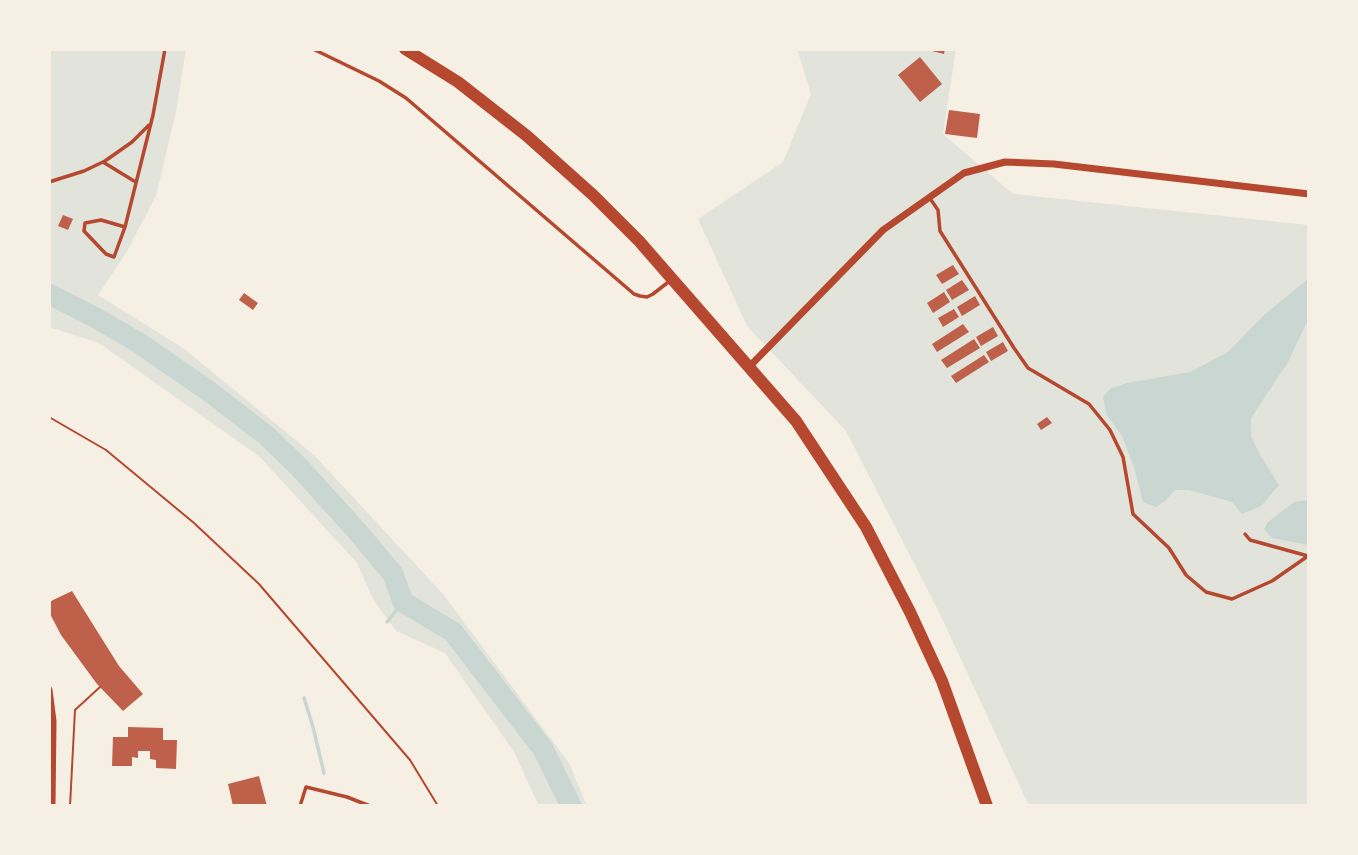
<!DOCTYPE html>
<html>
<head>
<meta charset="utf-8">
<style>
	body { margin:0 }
	#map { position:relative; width:1358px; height:855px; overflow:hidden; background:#f6efe4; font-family:"Public Sans",sans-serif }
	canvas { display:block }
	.frame { position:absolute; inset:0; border:51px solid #f6efe4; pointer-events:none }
</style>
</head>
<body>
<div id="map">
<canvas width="1358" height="855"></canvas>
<div class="frame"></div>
</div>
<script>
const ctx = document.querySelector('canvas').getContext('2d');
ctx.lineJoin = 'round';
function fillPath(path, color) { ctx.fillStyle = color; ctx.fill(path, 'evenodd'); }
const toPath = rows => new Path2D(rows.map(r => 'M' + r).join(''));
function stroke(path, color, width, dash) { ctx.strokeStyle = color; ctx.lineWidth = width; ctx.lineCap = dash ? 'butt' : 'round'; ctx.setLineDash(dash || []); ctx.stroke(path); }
fillPath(toPath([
	[49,49,186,49,176,112,156,196,126,253,98,295,183,348,314,455,443,594,569,763,587,806,539,806,514,752,445,653,396,631,373,599,357,563,260,457,99,343,49,327],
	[797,49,956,49,943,134,1013,194,1309,225,1309,806,1029,806,939,612,846,431,747,326,698,219,783,162,811,94]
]), '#e2e4dc');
fillPath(toPath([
	[1309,278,1309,318,1288,362,1251,418,1251,436,1260,455,1279,485,1261,506,1242,514,1232,502,1189,490,1175,490,1165,501,1156,507,1143,502,1134,467,1122,436,1106,414,1103,397,1110,389,1127,383,1190,372,1228,352,1264,315],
	[1309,500,1309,545,1272,538,1264,529,1268,522,1294,502]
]), '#c9d6d2');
stroke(toPath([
	[387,622,403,602],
	[304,698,313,727,324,773]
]), '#c9d6d2', 3.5);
stroke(toPath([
	[49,294,98,319,139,343,210,392,267,436,299,467,357,531,393,574,403,602,453,632,543,749,571,806]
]), '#c9d6d2', 21);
fillPath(toPath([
	[924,49,945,49,944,54],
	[920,57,942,84,920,102,898,75],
	[949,110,980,114,977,138,945,134],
	[63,215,73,219,68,230,58,226],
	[953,265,959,274,942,284,936,275],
	[962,280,969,290,952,300,946,290],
	[944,292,950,302,933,313,927,303],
	[244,293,258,303,253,310,239,300],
	[975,296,980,305,962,316,957,307],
	[954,309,959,317,943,327,938,318],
	[963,324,969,332,937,352,932,344],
	[993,327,998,336,981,346,976,337],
	[974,339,980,348,947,368,941,360],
	[1003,342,1008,351,991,361,986,352],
	[984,355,989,362,956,383,951,376],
	[1047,417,1052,423,1041,430,1037,424],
	[72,591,119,666,143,694,123,711,97,684,61,635,49,612,49,602],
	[128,727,163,728,163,740,177,740,176,769,156,768,156,760,150,759,150,751,138,751,138,758,132,757,132,766,112,766,113,737,128,737],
	[259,776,267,806,233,806,228,784]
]), '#bf614a');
stroke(toPath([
	[49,417,106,450,194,523,259,584,410,760,438,806],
	[70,806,75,710,100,687]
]), '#b5482f', 2);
stroke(toPath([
	[313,49,379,81,406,98,634,294,640,296,647,297,653,294,671,280],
	[153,115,165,49],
	[103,162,134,181],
	[49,182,84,171,105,161,132,142,149,125],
	[929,197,938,210,940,231,1014,348,1028,368,1089,404,1110,430,1123,457,1133,514,1169,548,1186,575,1206,592,1232,599,1272,581,1308,556],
	[125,227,101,220,85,223,84,231,106,254,114,257,125,227,153,115],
	[1245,534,1250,540,1308,556],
	[300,806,306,787,347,797,370,806]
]), '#b5482f', 3.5);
stroke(toPath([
	[749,367,883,230,964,173,1005,162,1054,164,1309,194],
	[49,690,53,721,52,806]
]), '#b5482f', 7);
stroke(toPath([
	[405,49,458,82,527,136,593,195,639,241,796,421,866,527,910,612,942,681,987,806]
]), '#b5482f', 12);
</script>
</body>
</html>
